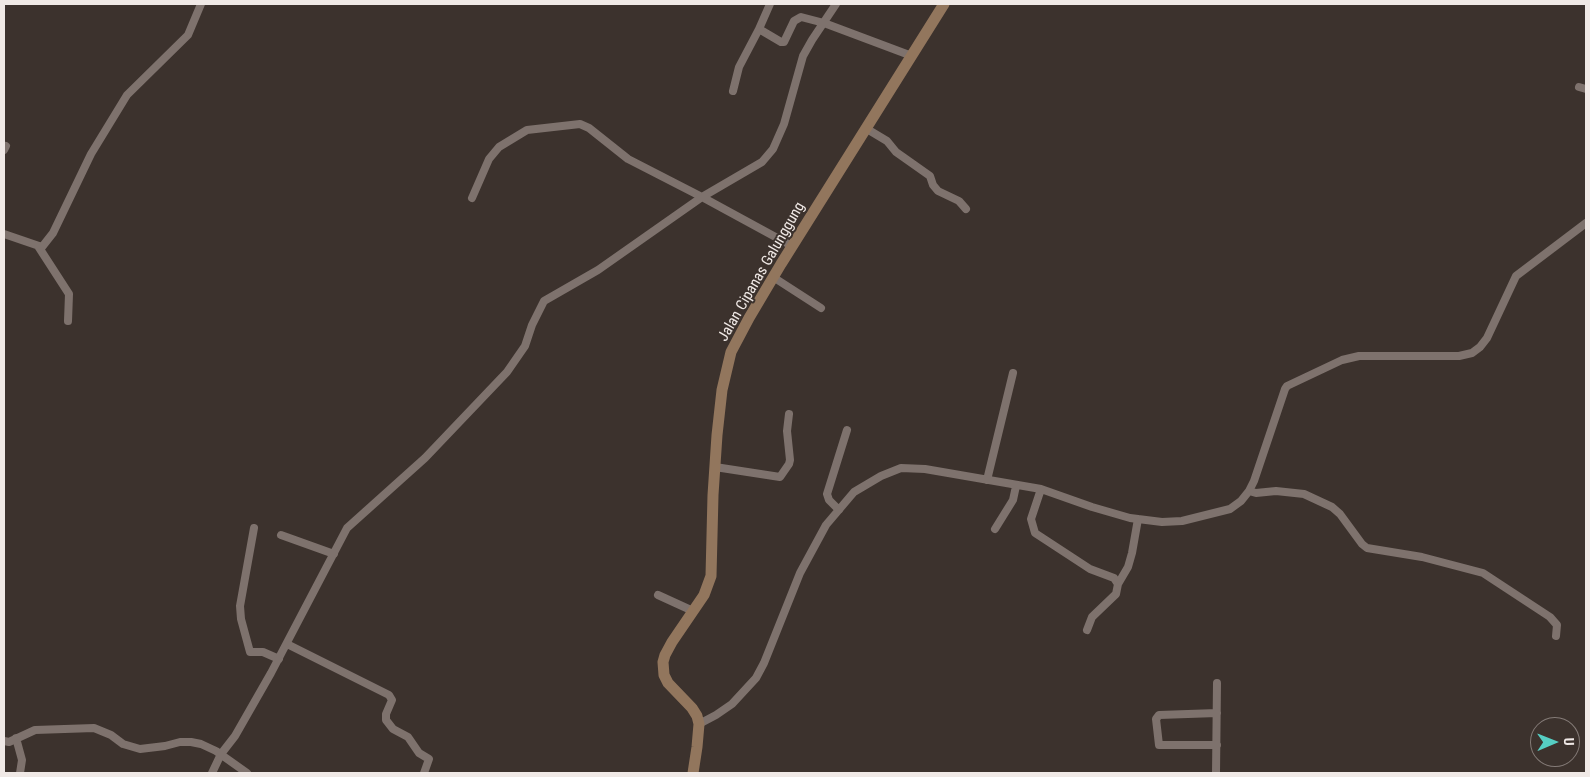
<!DOCTYPE html>
<html>
<head>
<meta charset="utf-8">
<style>
	body { margin:0 }
	#map { position:relative; width:1590px; height:777px; overflow:hidden; background:#3c322d; font-family:"Roboto Condensed",sans-serif }
	canvas { display:block }
	.frame { position:absolute; inset:0; border:5px solid #f0e9e6; pointer-events:none }
	.north { position:absolute; left:1530px; top:717px; width:50px; height:50px; box-sizing:border-box; background:#3c322d; border:1px solid #847b77; border-radius:50%; rotate:89deg; font-size:14px; font-weight:700; line-height:20px; text-align:center; color:#f0e9e6 }
	.north::after { content:''; display:block; margin:auto; width:18px; height:22px; background:#56cec3; clip-path:polygon(50% 0,100% 100%,50% 72%,0 100%) }
</style>
</head>
<body>
<div id="map">
<canvas width="1590" height="777"></canvas>
<div class="frame"></div>
<div class="north">U</div>
</div>
<script>
const ctx = document.querySelector('canvas').getContext('2d');
ctx.lineJoin = 'round';
const toPath = rows => new Path2D(rows.map(r => 'M' + r).join(''));
function stroke(path, color, width, dash) { ctx.strokeStyle = color; ctx.lineWidth = width; ctx.lineCap = dash ? 'butt' : 'round'; ctx.setLineDash(dash || []); ctx.stroke(path); }
function label(font, color, halo, rows, align = 'center') {
  ctx.font = font + ' "Roboto Condensed",sans-serif'; ctx.lineWidth = 4; ctx.setLineDash([]); ctx.textBaseline = 'middle'; ctx.strokeStyle = halo; ctx.fillStyle = color; for (const [text, x, y, turn = 0] of rows) {
    ctx.save(); ctx.translate(x, y); ctx.rotate((+turn || 0) * Math.PI / 180); ctx.textAlign = isNaN(turn) ? turn : align; if (halo) ctx.strokeText(text, 0, 0); ctx.fillText(text, 0, 0); ctx.restore();
  }
}
stroke(toPath([
	[759,29,770,4],
	[1579,87,1586,89],
	[733,91,739,67,759,29,781,42,784,42,794,21,801,17,824,23,912,56],
	[867,129,887,141,896,152,930,176,933,185,938,191,959,201,966,209],
	[4,150,6,146],
	[472,198,489,159,499,147,527,130,580,124,589,128,628,159,702,197,792,246],
	[4,234,42,247,53,233,91,154,127,95,188,35,201,4],
	[38,246,69,294,68,321],
	[773,277,821,308],
	[715,467,780,477,789,464,790,460,787,431,789,414],
	[987,480,1013,373],
	[1041,489,1031,519,1035,533,1090,569,1114,578,1118,584,1116,594,1092,617,1087,630],
	[1249,491,1256,493,1276,491,1304,494,1332,507,1340,514,1362,544,1367,548,1422,557,1483,573,1550,617,1557,625,1556,636],
	[839,510,829,500,827,494,847,430],
	[254,528,240,606,241,619,250,652,263,652,279,659],
	[995,529,1013,500,1016,486],
	[281,535,334,554],
	[1118,584,1128,567,1132,553,1138,519],
	[658,595,693,611],
	[287,644,389,695,392,700,386,714,386,720,393,729,408,737,419,753,429,759,424,773],
	[699,724,716,715,732,704,756,678,764,663,800,573,826,525,854,492,881,476,901,468,925,469,1041,489,1092,507,1130,518,1162,522,1182,521,1230,509,1241,501,1249,491,1254,481,1285,389,1287,386,1342,360,1359,356,1459,356,1472,353,1480,347,1487,338,1516,276,1586,223],
	[16,738,22,760,20,773],
	[4,741,9,742,35,730,94,728,111,735,123,744,140,749,165,746,180,742,191,742,201,744,216,751,247,773],
	[1217,745,1159,745,1156,719,1159,715,1217,713],
	[212,773,221,754,235,736,271,673,347,528,425,458,507,372,525,346,532,325,544,301,598,270,702,197,762,162,773,149,784,124,803,56,812,40,836,4],
	[1216,773,1217,683]
]), '#7e726d', 8);
stroke(toPath([
	[693,773,697,747,699,724,697,716,692,708,668,683,664,675,663,662,665,655,672,642,704,595,711,576,713,495,717,435,722,390,731,352,749,318,781,264,944,4]
]), '#92765d', 11);
label('15px', '#f0e9e6', '#3c322d', [
	["Jalan Cipanas Galunggung",762,272,-60]
]);
</script>
</body>
</html>
